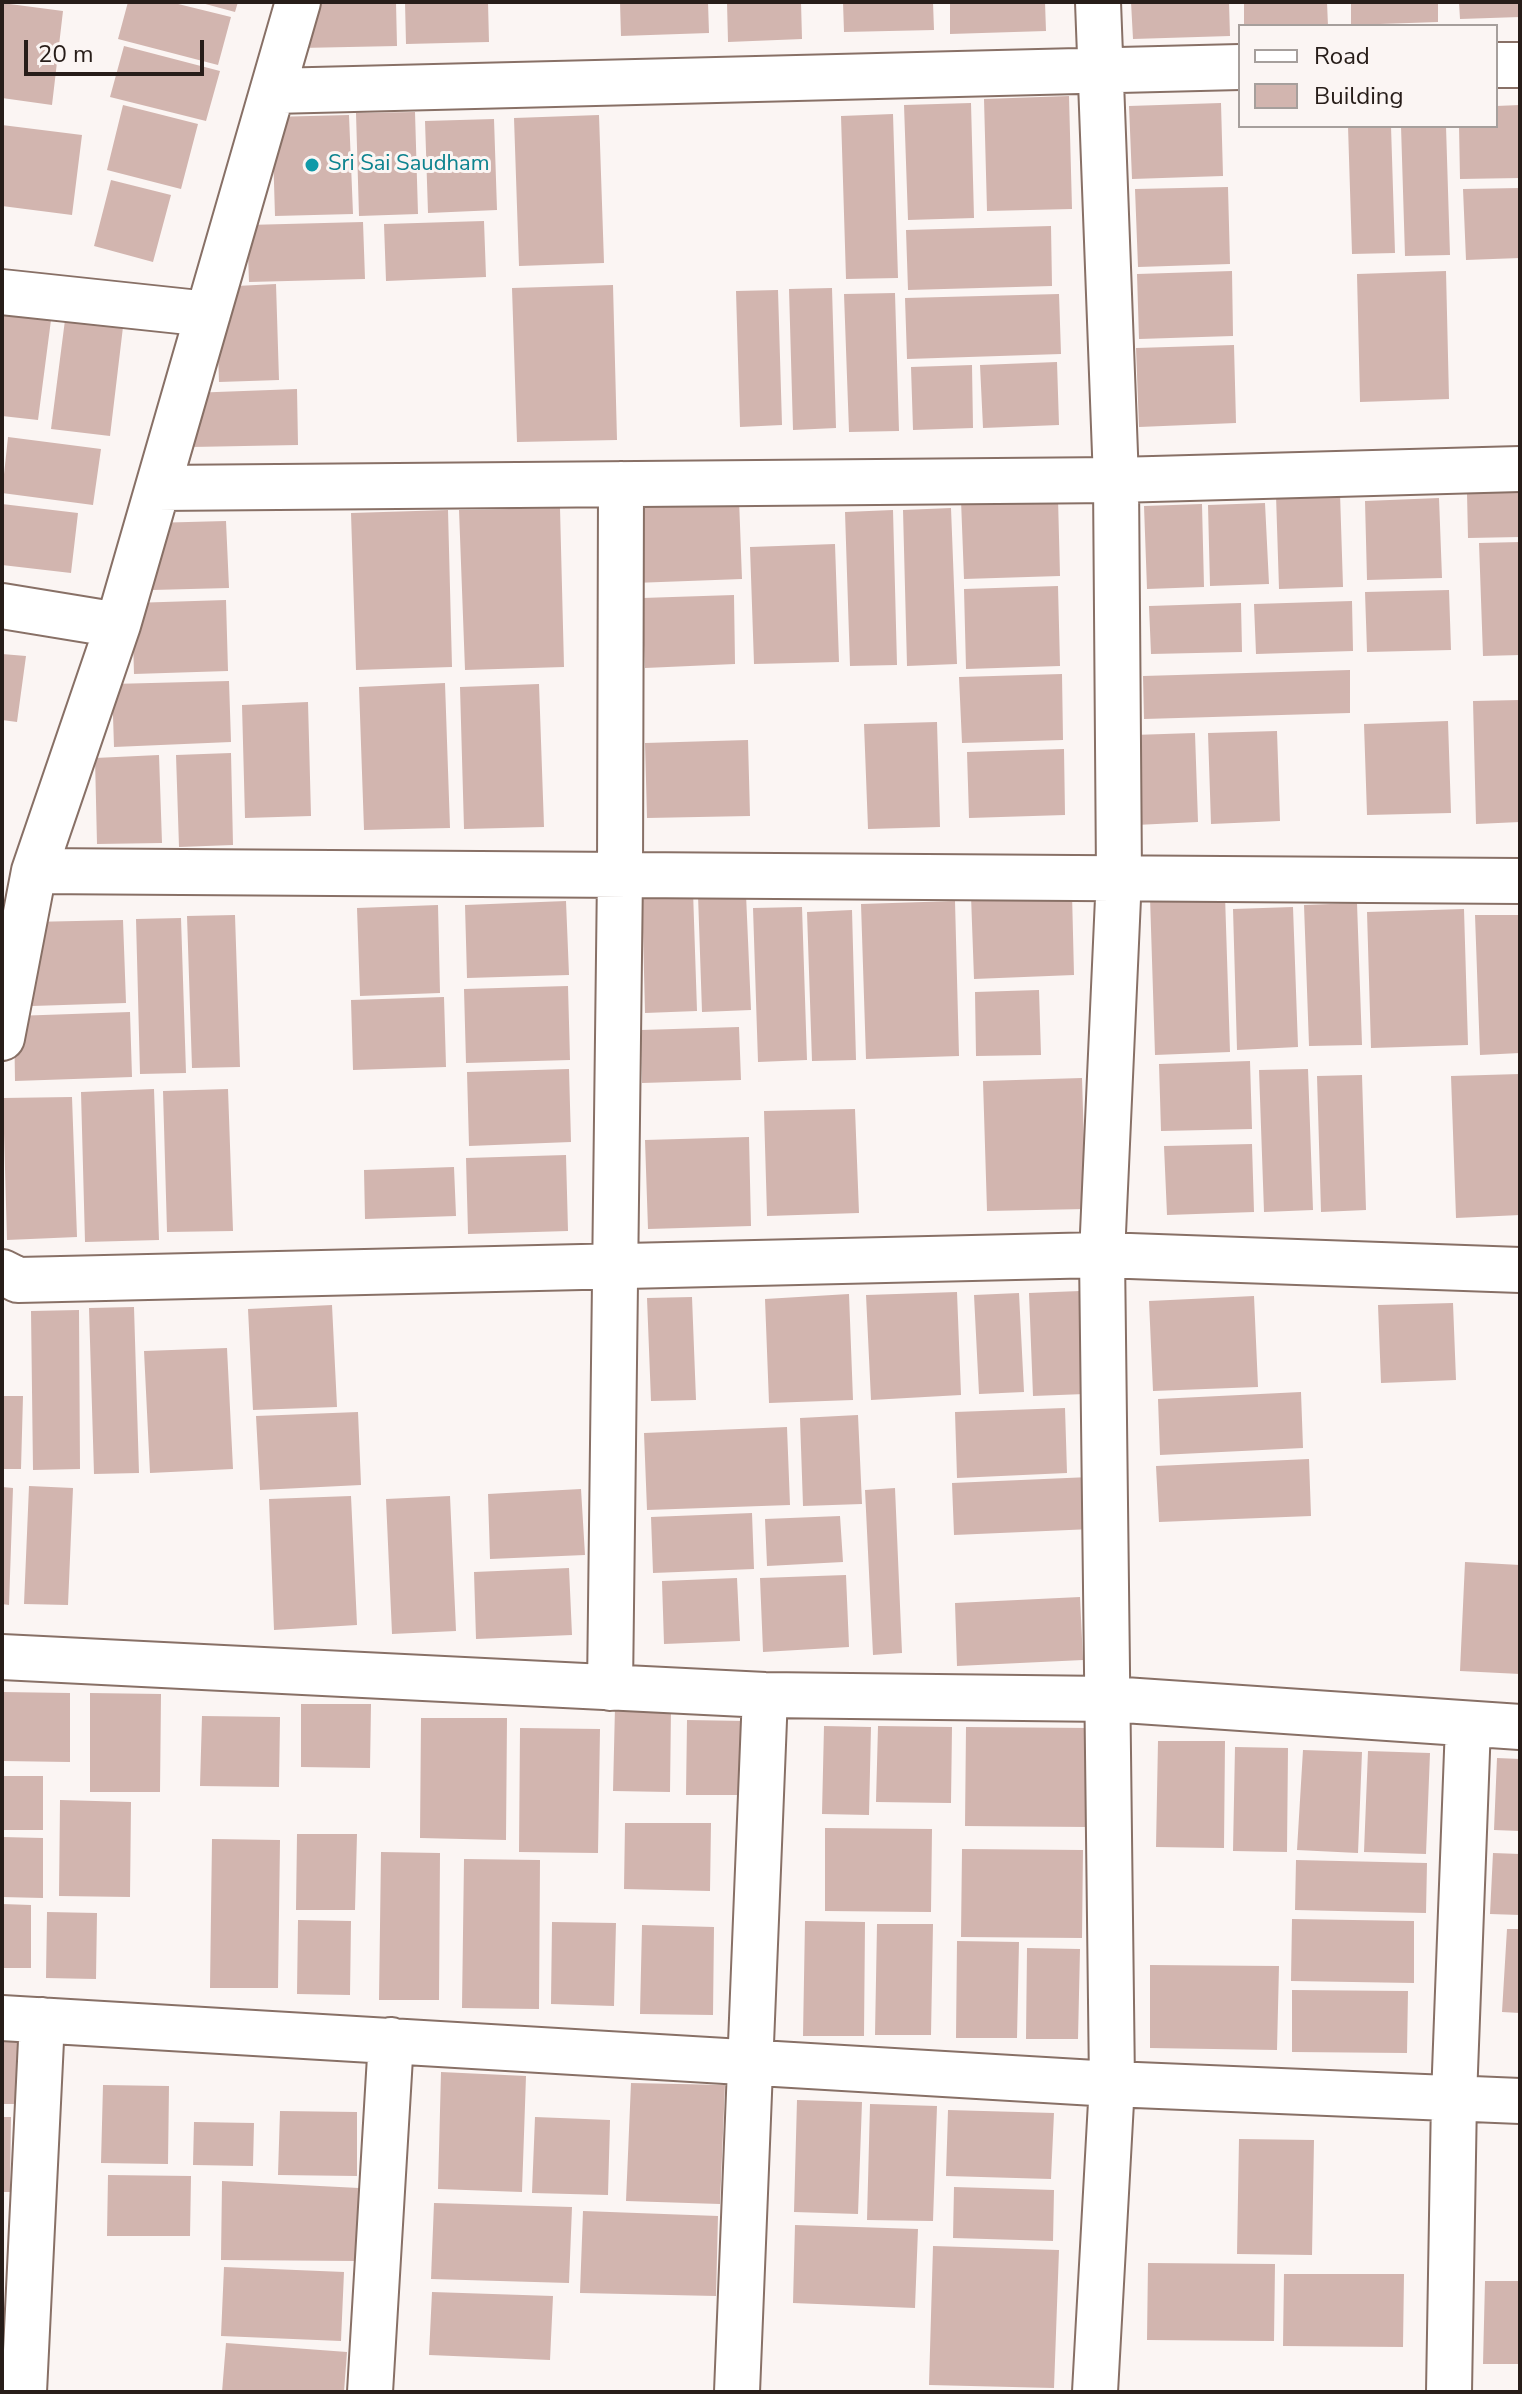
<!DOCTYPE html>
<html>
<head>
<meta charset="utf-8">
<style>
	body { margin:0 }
	#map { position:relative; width:1522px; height:2394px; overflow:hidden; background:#fbf5f3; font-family:"Nunito Sans",sans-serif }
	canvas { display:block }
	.frame { position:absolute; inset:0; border:4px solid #271d19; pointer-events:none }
	.legend { position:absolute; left:1238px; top:24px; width:260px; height:104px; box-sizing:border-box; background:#fbf5f3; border:2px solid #a69f9c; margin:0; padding:10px 14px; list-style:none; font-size:24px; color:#271d19 }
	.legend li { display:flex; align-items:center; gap:16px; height:40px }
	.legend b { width:40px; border:2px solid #a69f9c }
	.scale { position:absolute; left:24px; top:40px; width:180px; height:36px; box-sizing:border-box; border:4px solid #271d19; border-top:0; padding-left:10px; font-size:24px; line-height:28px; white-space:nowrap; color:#271d19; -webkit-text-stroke:6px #fbf5f3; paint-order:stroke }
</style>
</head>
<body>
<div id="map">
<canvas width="1522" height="2394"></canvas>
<div class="frame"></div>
<ul class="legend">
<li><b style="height:10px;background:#fff"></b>Road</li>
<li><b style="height:22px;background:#d2b5af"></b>Building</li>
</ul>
<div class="scale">20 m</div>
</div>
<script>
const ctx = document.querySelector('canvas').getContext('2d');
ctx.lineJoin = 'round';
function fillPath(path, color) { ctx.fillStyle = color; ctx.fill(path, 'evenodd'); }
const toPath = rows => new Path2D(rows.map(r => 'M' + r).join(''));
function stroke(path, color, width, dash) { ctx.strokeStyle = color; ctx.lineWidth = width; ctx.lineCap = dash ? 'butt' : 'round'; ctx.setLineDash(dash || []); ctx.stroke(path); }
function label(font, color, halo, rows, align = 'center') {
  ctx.font = font + ' "Nunito Sans",sans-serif'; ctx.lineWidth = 6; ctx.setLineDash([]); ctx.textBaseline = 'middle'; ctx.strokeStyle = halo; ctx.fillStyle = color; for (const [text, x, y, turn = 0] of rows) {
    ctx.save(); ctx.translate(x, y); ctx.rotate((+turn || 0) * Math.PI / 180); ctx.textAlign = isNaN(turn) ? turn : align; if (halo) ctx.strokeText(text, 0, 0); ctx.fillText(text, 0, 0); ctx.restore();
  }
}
fillPath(toPath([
	[128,2,170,2,231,17,218,65,118,39],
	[198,2,238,2,235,12],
	[311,2,396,2,397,46,300,48],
	[405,2,488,2,489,42,406,44],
	[620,2,708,2,709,33,621,36],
	[727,2,801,2,802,39,728,42],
	[843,2,933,2,934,30,844,32],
	[950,2,1045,2,1046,31,950,34],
	[1131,2,1229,2,1230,36,1133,39],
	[1244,2,1327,2,1328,26,1244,26],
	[1351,2,1438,2,1438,22,1351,25],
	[1459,2,1520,2,1520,17,1460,19],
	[2,3,63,11,52,105,2,98],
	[124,46,220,71,206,121,110,97],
	[1069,96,1072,209,987,211,984,99],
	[971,103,974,218,908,220,904,105],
	[1221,103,1223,176,1132,179,1129,106],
	[123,105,198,124,181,189,107,170],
	[1520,105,1520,178,1460,179,1459,126,1496,126,1496,106],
	[415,112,418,214,359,216,356,113],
	[893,114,898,278,846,279,841,116],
	[349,115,353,214,275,216,272,117],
	[599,115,604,263,519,266,514,118],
	[494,119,497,210,428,213,425,121],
	[2,125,82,135,72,215,2,206],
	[1348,126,1391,126,1395,253,1352,254],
	[1401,126,1446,126,1450,255,1405,256],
	[111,180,171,195,153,262,94,246],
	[1228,187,1230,264,1138,267,1135,189],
	[1520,188,1520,258,1466,260,1463,189],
	[484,221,486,277,386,281,384,224],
	[363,222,365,279,249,282,247,225],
	[1051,226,1052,286,908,290,906,230],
	[1232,271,1233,336,1139,339,1137,274],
	[1446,271,1449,399,1360,402,1357,274],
	[276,284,279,380,219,382,216,287],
	[613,285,617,440,517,442,512,288],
	[832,288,836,428,793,430,789,289],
	[778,290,782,425,740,427,736,291],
	[895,293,899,431,849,432,844,294],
	[1059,294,1061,354,907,359,905,298],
	[2,314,51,320,38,420,2,416],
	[65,320,123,327,110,436,51,429],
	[1234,345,1236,423,1139,427,1136,348],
	[1057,362,1059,425,983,428,980,365],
	[972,365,973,428,913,430,911,367],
	[297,389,298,445,191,447,190,393],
	[8,437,101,449,93,505,2,493],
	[1520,491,1520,537,1468,538,1467,493],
	[1340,493,1343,587,1279,589,1276,495],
	[1058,498,1060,576,964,579,961,500],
	[1439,498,1442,578,1367,580,1365,501],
	[739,499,742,579,634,583,632,503],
	[1265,503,1269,584,1210,586,1208,505],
	[2,504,78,513,71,573,2,565],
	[1202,504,1204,587,1147,589,1144,506],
	[560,508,564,667,465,670,459,510],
	[951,508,957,664,907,666,903,510],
	[448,510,452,667,356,670,351,513],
	[893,510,897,665,850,666,845,512],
	[226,521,229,588,152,590,151,523],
	[1520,542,1520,655,1483,656,1479,543],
	[835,544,839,662,754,664,750,547],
	[1058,586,1060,666,966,669,964,589],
	[1449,590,1451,650,1367,652,1365,592],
	[734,595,735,664,645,668,642,598],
	[226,600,228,671,134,674,132,603],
	[1352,601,1353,651,1256,654,1254,604],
	[1241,603,1242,652,1151,654,1149,606],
	[2,654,26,656,17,722,2,720],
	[1350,670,1350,713,1144,719,1143,676],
	[1062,674,1063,740,962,743,959,677],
	[229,681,231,742,114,747,112,684],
	[445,683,450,828,364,830,359,687],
	[539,684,544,827,464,829,460,687],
	[1520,700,1520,822,1476,824,1473,701],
	[308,702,311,816,245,818,242,705],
	[1448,721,1451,813,1367,815,1364,724],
	[937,722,940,827,868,829,864,724],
	[1277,731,1280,821,1211,824,1208,733],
	[1195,733,1198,822,1136,825,1133,735],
	[748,740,750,816,647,818,645,743],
	[1064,749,1065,815,969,818,967,752],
	[231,753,233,845,179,847,176,755],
	[159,755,162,843,97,844,95,758],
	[642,891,693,891,697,1011,645,1013],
	[1072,893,1074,975,974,979,971,896],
	[746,894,751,1010,702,1012,698,895],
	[1225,895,1230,1052,1155,1055,1150,897],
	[566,901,569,975,467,978,465,905],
	[955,901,959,1056,866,1059,861,904],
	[1357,903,1362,1045,1309,1046,1304,905],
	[438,905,440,993,360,996,357,908],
	[802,907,807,1060,758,1062,753,908],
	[1293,907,1298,1047,1237,1050,1233,909],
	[1464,909,1468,1045,1371,1048,1367,912],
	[852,910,856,1060,812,1061,807,912],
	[235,915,240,1067,192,1068,187,916],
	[1475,915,1520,915,1520,1053,1480,1055],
	[181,918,186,1073,140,1074,136,919],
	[123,920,126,1003,32,1006,30,922],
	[568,986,570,1060,466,1063,464,989],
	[1039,990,1041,1055,976,1056,975,992],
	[444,997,446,1067,353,1070,351,1000],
	[130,1012,132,1077,15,1081,14,1016],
	[739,1027,741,1080,642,1083,641,1030],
	[1250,1061,1252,1129,1161,1131,1159,1064],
	[569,1069,571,1142,469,1146,467,1072],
	[1308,1069,1313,1210,1264,1212,1259,1070],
	[1520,1074,1520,1215,1456,1218,1451,1076],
	[1362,1075,1366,1210,1321,1212,1317,1076],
	[1082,1078,1086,1209,987,1211,983,1081],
	[154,1089,159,1240,85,1242,81,1092],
	[228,1089,233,1231,167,1232,163,1091],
	[72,1097,77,1237,7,1240,3,1098],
	[855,1109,859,1213,767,1216,764,1111],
	[749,1137,751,1226,648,1229,645,1140],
	[1252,1144,1254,1212,1167,1215,1164,1146],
	[566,1155,568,1231,468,1234,466,1158],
	[454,1167,456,1216,365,1219,364,1170],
	[1080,1291,1085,1394,1033,1396,1029,1293],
	[957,1292,961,1395,871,1400,866,1295],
	[1019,1293,1024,1392,979,1394,974,1295],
	[849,1294,853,1400,769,1403,765,1299],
	[1254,1296,1258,1387,1153,1391,1149,1301],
	[692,1297,696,1400,651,1401,647,1298],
	[1453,1303,1456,1380,1381,1383,1378,1305],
	[332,1305,337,1407,253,1410,248,1309],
	[134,1307,139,1473,94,1474,89,1308],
	[79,1310,80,1469,33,1470,31,1311],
	[227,1348,233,1469,150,1473,144,1351],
	[1301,1392,1303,1448,1160,1455,1158,1399],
	[2,1396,23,1396,21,1469,2,1469],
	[1065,1408,1067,1473,957,1478,955,1412],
	[358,1412,361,1485,260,1490,256,1416],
	[858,1415,862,1504,803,1506,800,1418],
	[787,1427,790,1505,647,1510,644,1433],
	[1309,1459,1311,1516,1159,1522,1156,1466],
	[1090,1477,1092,1529,954,1535,952,1483],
	[29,1486,73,1488,68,1605,24,1604],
	[2,1487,13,1488,9,1605,2,1604],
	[895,1488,902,1653,873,1655,865,1490],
	[581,1489,585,1555,490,1559,488,1494],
	[351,1496,357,1625,274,1630,269,1499],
	[450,1496,456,1631,392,1634,386,1499],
	[752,1513,754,1569,653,1573,651,1517],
	[840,1516,843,1562,767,1566,765,1519],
	[1465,1562,1520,1565,1520,1674,1460,1671],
	[569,1568,572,1635,476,1639,474,1572],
	[846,1575,849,1647,763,1652,760,1578],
	[737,1578,740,1641,664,1644,662,1581],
	[1080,1597,1083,1660,957,1666,955,1603],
	[2,1692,70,1693,70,1762,2,1761],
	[90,1693,161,1694,160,1792,90,1792],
	[301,1704,371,1704,370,1768,301,1767],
	[615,1707,671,1707,670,1792,613,1791],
	[202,1716,280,1717,279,1787,200,1786],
	[421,1718,507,1718,506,1840,420,1838],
	[687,1720,746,1721,745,1795,686,1795],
	[824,1726,871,1727,869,1815,822,1814],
	[878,1726,952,1727,951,1803,876,1802],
	[966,1727,1089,1728,1088,1827,965,1826],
	[520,1728,600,1729,598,1853,519,1852],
	[1158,1741,1225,1741,1224,1848,1156,1847],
	[1235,1747,1288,1748,1287,1852,1233,1851],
	[1303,1750,1362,1752,1358,1853,1297,1850],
	[1368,1751,1430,1753,1426,1854,1364,1852],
	[1497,1758,1520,1759,1520,1831,1494,1830],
	[2,1776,43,1776,43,1830,2,1830],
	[60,1800,131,1802,130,1897,59,1896],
	[625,1823,711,1823,710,1891,624,1889],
	[825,1828,932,1829,931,1912,825,1911],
	[297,1834,357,1834,355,1910,296,1910],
	[2,1837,43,1838,43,1898,2,1897],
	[212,1839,280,1840,278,1988,210,1988],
	[962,1849,1083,1850,1082,1938,961,1937],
	[381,1852,440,1853,439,2000,379,2000],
	[1493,1853,1520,1854,1520,1915,1490,1914],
	[464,1859,540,1860,539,2009,462,2008],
	[1296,1860,1427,1863,1426,1913,1295,1910],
	[2,1904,31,1905,31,1968,2,1968],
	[47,1912,97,1913,96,1979,46,1978],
	[1292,1919,1414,1921,1414,1983,1291,1981],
	[298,1920,351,1921,350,1995,297,1994],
	[805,1921,865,1922,864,2036,803,2036],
	[552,1922,616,1923,614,2006,551,2004],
	[877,1924,933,1924,931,2035,875,2035],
	[642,1925,714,1927,713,2015,640,2014],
	[1507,1929,1520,1929,1520,2013,1502,2012],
	[957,1941,1019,1942,1017,2038,956,2038],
	[1027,1948,1080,1949,1078,2039,1026,2039],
	[1150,1965,1279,1966,1277,2050,1150,2048],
	[1292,1990,1408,1991,1407,2053,1292,2052],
	[2,2035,17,2035,17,2104,2,2104],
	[441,2072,526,2076,522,2192,438,2189],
	[631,2083,725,2085,720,2204,626,2201],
	[103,2085,169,2086,168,2164,101,2163],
	[797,2100,862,2102,858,2214,794,2212],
	[870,2104,937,2106,933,2221,867,2220],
	[948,2110,1054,2113,1051,2179,946,2176],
	[280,2111,357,2112,357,2176,278,2175],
	[2,2117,11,2117,10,2192,2,2192],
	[535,2117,610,2120,608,2195,532,2193],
	[194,2122,254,2123,253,2166,193,2165],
	[1239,2139,1314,2140,1312,2255,1237,2254],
	[108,2175,191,2176,190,2236,107,2236],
	[222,2181,359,2188,357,2261,221,2260],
	[954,2187,1054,2190,1053,2241,953,2238],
	[434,2203,572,2207,569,2283,431,2279],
	[583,2211,718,2216,716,2296,580,2293],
	[795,2225,918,2229,915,2308,793,2303],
	[933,2246,1059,2250,1054,2388,929,2385],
	[1148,2263,1275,2264,1274,2341,1147,2340],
	[224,2267,344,2272,341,2341,221,2336],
	[1284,2274,1404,2274,1403,2347,1283,2346],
	[1485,2281,1520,2281,1520,2364,1483,2364],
	[432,2292,553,2296,550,2360,429,2355],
	[226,2343,347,2352,344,2392,222,2392]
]), '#d2b5af');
const minor = toPath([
	[1496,65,1520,65],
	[273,91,1240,67],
	[2,292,208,314],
	[158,488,1116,480,1520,469],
	[2,606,118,625],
	[34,871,1520,881],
	[2,1038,34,871,118,625,298,2],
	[2,1272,18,1280,1102,1255,1520,1270],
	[2,1657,765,1695,1109,1699,1520,1727],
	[610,1688,620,875,621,484],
	[2,2018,1112,2084,1520,2101],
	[24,2392,42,2020],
	[370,2392,391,2040],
	[737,2392,765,1695],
	[1095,2392,1112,2084,1102,1255,1119,876,1116,480,1098,2],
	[1449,2392,1454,2098,1468,1725]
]);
stroke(minor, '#887066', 48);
stroke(minor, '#fff', 44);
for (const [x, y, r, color] of [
	[312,165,8,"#0f9aa8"]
]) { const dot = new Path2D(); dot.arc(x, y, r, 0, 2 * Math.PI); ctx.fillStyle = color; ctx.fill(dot); stroke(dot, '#fbf5f3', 3); }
label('22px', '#0d838f', '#fbf5f3', [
	["Sri Sai Saudham",328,165]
], 'left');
</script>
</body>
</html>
